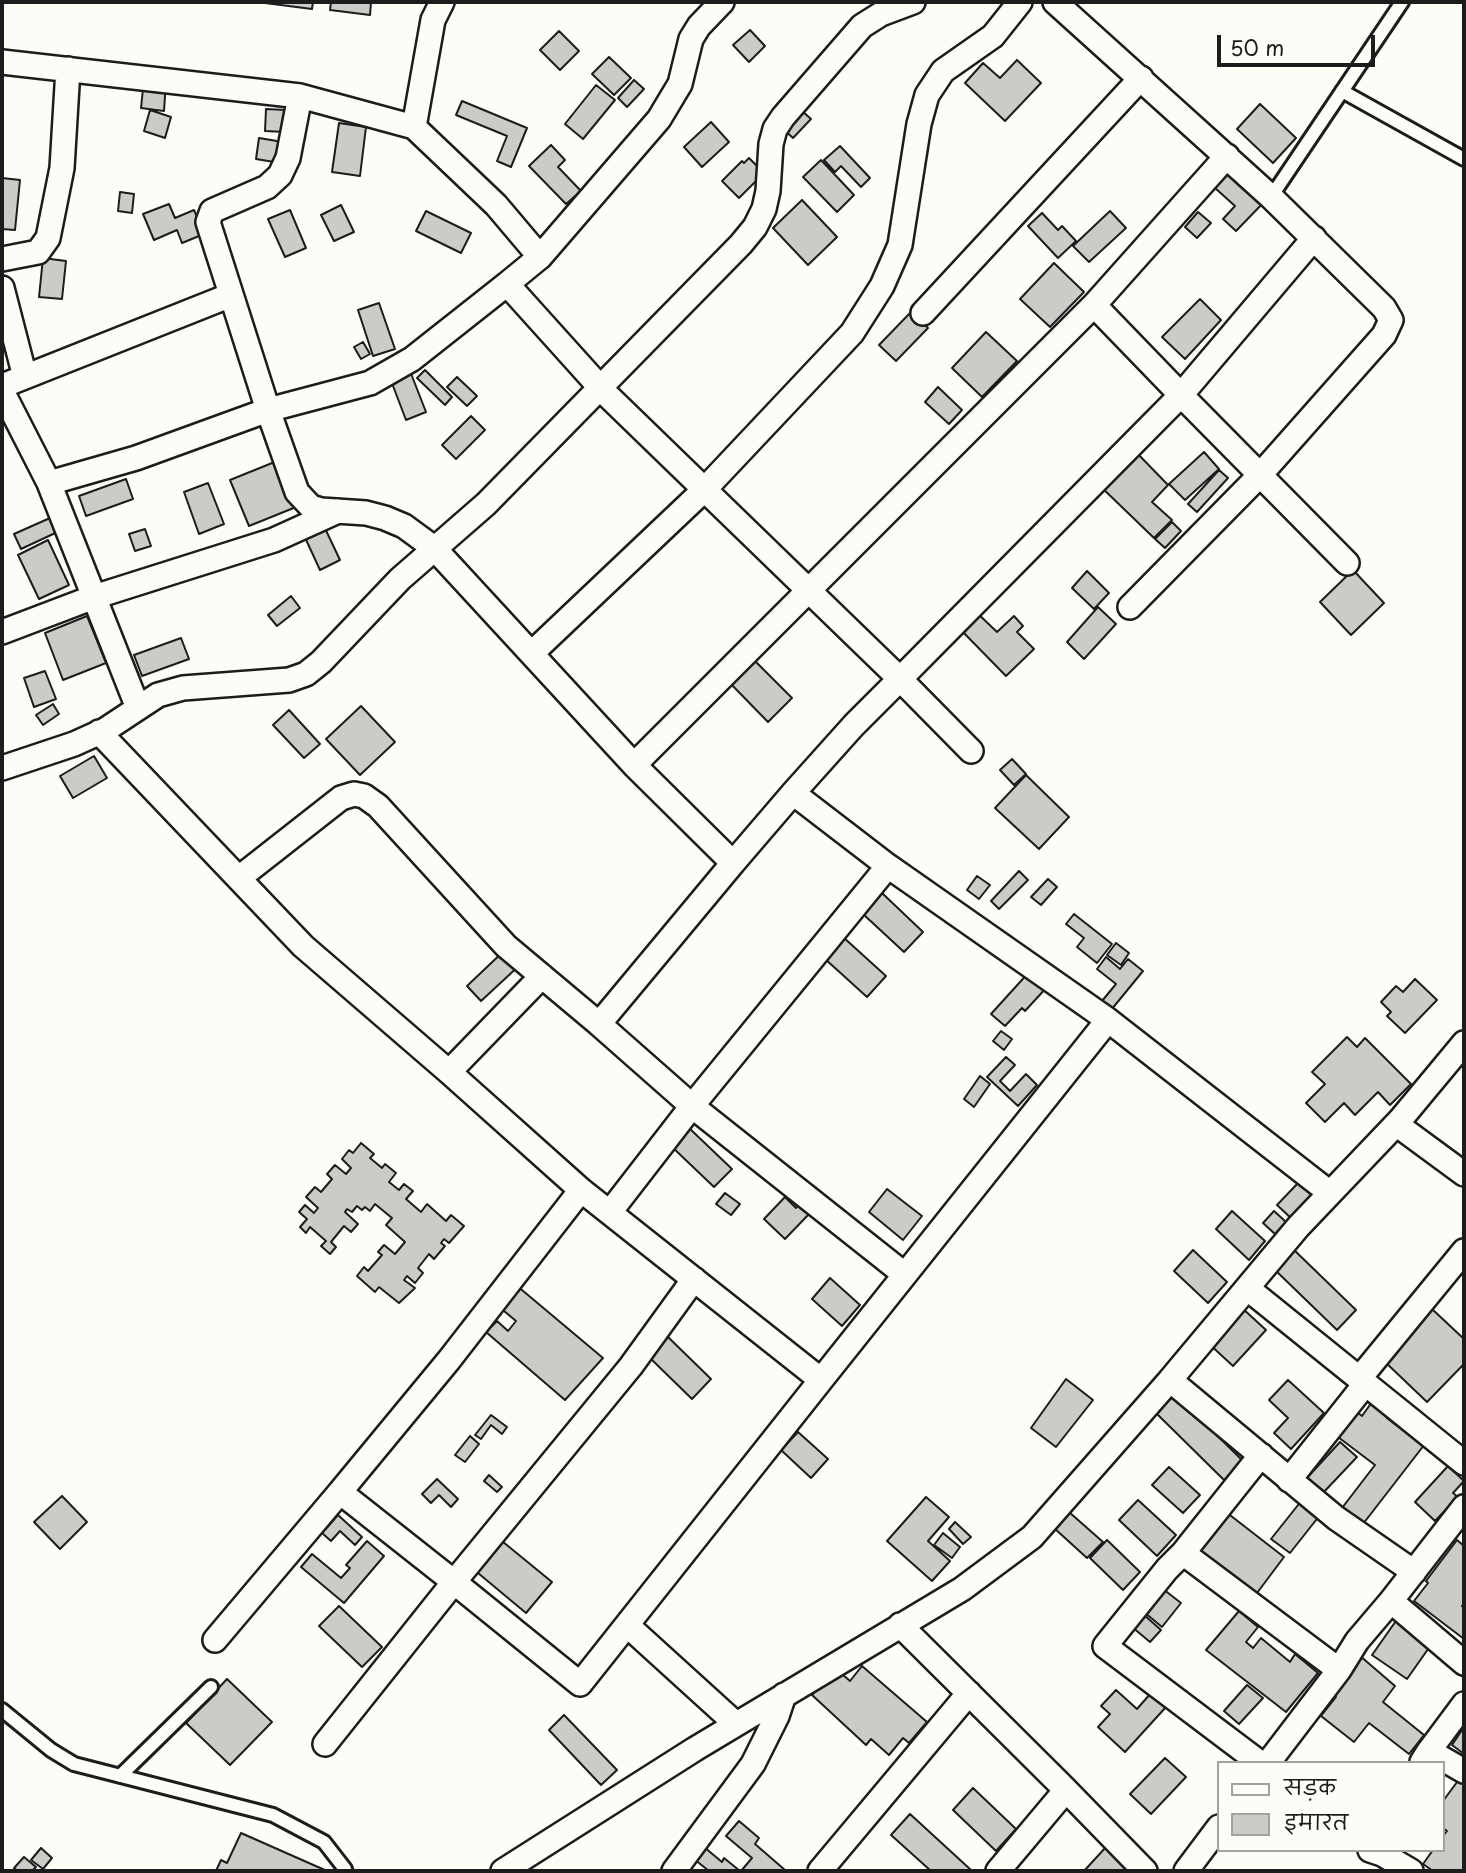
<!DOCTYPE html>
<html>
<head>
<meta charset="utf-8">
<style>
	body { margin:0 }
	#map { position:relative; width:1466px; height:1873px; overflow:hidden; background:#fdfcf7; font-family:"Playpen Sans","Playpen Sans Deva",sans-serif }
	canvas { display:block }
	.frame { position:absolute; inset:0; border:4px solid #1c1c1c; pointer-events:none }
	.legend { position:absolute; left:1217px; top:1761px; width:228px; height:91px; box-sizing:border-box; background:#fdfcf7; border:2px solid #a3a29f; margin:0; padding:9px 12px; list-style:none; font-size:21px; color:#1c1c1c }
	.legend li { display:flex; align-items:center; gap:14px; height:35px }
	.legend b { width:35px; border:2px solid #a3a29f }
	.scale { position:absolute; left:1217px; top:35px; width:158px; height:32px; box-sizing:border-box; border:4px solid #1c1c1c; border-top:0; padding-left:9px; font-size:21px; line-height:24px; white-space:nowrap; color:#1c1c1c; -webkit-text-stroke:5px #fdfcf7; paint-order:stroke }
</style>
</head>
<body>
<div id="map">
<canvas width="1466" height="1873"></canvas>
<div class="frame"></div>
<ul class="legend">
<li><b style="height:9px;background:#fdfcf7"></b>सड़क</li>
<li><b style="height:19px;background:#cccbc8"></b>इमारत</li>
</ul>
<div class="scale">50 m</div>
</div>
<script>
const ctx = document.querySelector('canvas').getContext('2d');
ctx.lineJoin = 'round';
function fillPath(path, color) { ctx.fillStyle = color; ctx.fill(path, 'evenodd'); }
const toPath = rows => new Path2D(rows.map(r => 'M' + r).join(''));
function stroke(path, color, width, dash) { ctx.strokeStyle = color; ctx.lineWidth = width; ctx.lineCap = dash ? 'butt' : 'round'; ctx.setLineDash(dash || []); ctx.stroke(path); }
const building = toPath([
	[257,2,313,2,312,9,257,2],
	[331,2,371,2,370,15,330,10,331,2],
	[750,30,765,46,749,62,733,45,750,30],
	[559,31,579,51,560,70,540,50,559,31],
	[609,57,631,78,614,95,592,74,609,57],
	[1017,60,1041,83,1005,121,965,83,983,63,1000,78,1017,60],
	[144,79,166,81,164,111,141,108,144,79],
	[634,80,644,89,627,107,618,98,634,80],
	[596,85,615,100,583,139,565,124,596,85],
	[462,101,527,128,511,167,497,161,507,136,456,115,462,101],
	[1260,104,1296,138,1273,163,1237,129,1260,104],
	[266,109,286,110,285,132,265,131,266,109],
	[150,110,171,117,165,138,144,131,150,110],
	[801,110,811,119,793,138,783,129,801,110],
	[711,122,729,142,702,167,684,147,711,122],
	[339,123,366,127,360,176,332,172,339,123],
	[259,138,283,142,280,163,256,159,259,138],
	[551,145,565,160,558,167,581,191,566,204,529,166,551,145],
	[840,146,870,178,861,187,841,166,835,172,824,160,840,146],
	[749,158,764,173,739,198,722,181,742,161,744,163,749,158],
	[821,160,854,195,837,212,803,177,821,160],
	[1232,170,1265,201,1236,231,1223,219,1235,206,1215,188,1232,170],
	[2,178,20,180,15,230,2,229,2,178],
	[120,192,134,194,132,213,118,211,120,192],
	[802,200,837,237,808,265,773,228,802,200],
	[169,204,175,218,194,210,204,234,182,243,177,230,154,240,143,214,169,204],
	[341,205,354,232,334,241,321,215,341,205],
	[290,210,306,248,285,257,268,219,290,210],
	[426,211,471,233,461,253,416,231,426,211],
	[1110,211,1126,228,1089,262,1073,246,1110,211],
	[1198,212,1211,223,1197,238,1185,227,1198,212],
	[1042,213,1058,230,1062,226,1076,241,1058,258,1028,226,1042,213],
	[43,258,66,261,62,299,39,297,43,258],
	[1054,263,1084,292,1050,327,1020,299,1054,263],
	[1200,299,1221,320,1185,359,1162,337,1200,299],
	[379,303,395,349,373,356,358,310,379,303],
	[911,312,928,328,896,361,879,345,911,312],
	[986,332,1017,361,982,397,952,368,986,332],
	[363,342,370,354,361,359,354,347,363,342],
	[425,370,452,397,445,405,417,378,425,370],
	[410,371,426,412,406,420,390,378,410,371],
	[457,377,477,396,467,406,447,387,457,377],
	[938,387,962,410,949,424,925,402,938,387],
	[471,416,485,430,456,459,442,445,471,416],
	[1135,451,1168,485,1152,502,1172,520,1154,538,1098,484,1135,451],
	[1204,452,1219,469,1185,500,1169,484,1204,452],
	[282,459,301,505,249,526,230,480,282,459],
	[1219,470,1228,478,1197,512,1188,504,1219,470],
	[126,479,133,499,86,516,79,496,126,479],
	[208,483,224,524,199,534,184,492,208,483],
	[59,514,66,528,21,549,14,534,59,514],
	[322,522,340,560,320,570,302,531,322,522],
	[1172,522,1181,531,1165,548,1155,539,1172,522],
	[145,529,151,546,135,551,129,534,145,529],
	[48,540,69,585,39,599,18,555,48,540],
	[1353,570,1384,603,1351,635,1320,602,1353,570],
	[1087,571,1109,593,1094,609,1072,588,1087,571],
	[291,596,300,608,277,626,268,615,291,596],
	[1098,607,1116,624,1084,659,1067,642,1098,607],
	[973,609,997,632,1014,616,1023,626,1017,632,1034,649,1006,676,957,626,973,609],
	[87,616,106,663,63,680,45,633,87,616],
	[181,638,189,659,142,676,134,655,181,638],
	[749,655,792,698,768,722,726,679,749,655],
	[45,671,56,699,34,707,24,678,45,671],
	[53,704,59,714,43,725,36,715,53,704],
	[361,706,395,742,360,775,326,739,361,706],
	[289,710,320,744,304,758,273,725,289,710],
	[94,756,107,778,73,798,60,776,94,756],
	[1012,759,1026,774,1014,785,1000,770,1012,759],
	[1026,775,1069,817,1039,849,995,808,1026,775],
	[1019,871,1028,880,999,909,991,901,1019,871],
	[977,876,990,885,979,899,967,890,977,876],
	[1048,879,1057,887,1041,905,1031,897,1048,879],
	[882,893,923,932,904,952,863,914,882,893],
	[1074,914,1112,944,1097,963,1077,947,1084,938,1066,924,1074,914],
	[843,937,886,976,867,997,824,958,843,937],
	[1116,943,1129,953,1121,965,1107,955,1116,943],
	[507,948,522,963,481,1001,467,986,507,948],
	[1106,957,1120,969,1128,959,1143,971,1107,1015,1097,1007,1116,984,1097,969,1106,957],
	[1030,971,1047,987,1025,1011,1022,1008,1005,1026,991,1014,1030,971],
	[1415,979,1437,1000,1405,1033,1387,1016,1391,1012,1381,1002,1396,986,1403,992,1415,979],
	[1001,1031,1012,1039,1004,1050,993,1041,1001,1031],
	[1347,1037,1357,1047,1365,1038,1411,1084,1390,1105,1378,1092,1355,1115,1344,1103,1325,1122,1306,1103,1325,1084,1312,1072,1347,1037],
	[1006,1057,1015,1065,1000,1081,1010,1091,1026,1074,1037,1085,1018,1106,987,1077,1006,1057],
	[980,1076,990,1084,974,1107,964,1099,980,1076],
	[688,1127,732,1169,714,1187,670,1145,688,1127],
	[361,1143,374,1154,370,1158,382,1168,385,1164,396,1173,389,1182,399,1190,404,1184,413,1191,406,1199,421,1212,427,1204,446,1221,451,1215,464,1226,449,1243,444,1239,441,1243,445,1246,434,1259,429,1254,418,1268,423,1273,415,1283,407,1276,404,1280,415,1288,399,1303,379,1287,375,1292,357,1276,364,1267,368,1271,382,1255,378,1252,384,1245,395,1254,405,1242,386,1225,392,1218,375,1204,370,1211,365,1207,362,1210,357,1206,352,1212,347,1209,345,1212,358,1224,351,1232,344,1226,331,1242,336,1247,330,1254,321,1246,326,1241,310,1227,306,1233,300,1227,307,1219,299,1212,305,1205,314,1213,318,1208,306,1197,315,1187,321,1192,332,1179,327,1174,335,1165,346,1174,351,1168,342,1159,349,1150,353,1153,361,1143],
	[1299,1182,1314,1196,1293,1220,1277,1205,1299,1182],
	[887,1189,922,1216,903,1240,869,1212,887,1189],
	[725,1193,740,1204,731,1215,716,1204,725,1193],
	[785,1197,796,1208,799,1204,809,1214,785,1239,764,1219,785,1197],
	[1232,1211,1265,1241,1249,1260,1216,1229,1232,1211],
	[1274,1211,1286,1222,1275,1234,1263,1223,1274,1211],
	[1292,1248,1356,1310,1337,1330,1273,1268,1292,1248],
	[1193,1250,1227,1282,1208,1303,1174,1271,1193,1250],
	[830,1278,860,1305,842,1326,812,1299,830,1278],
	[516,1285,603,1358,565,1400,486,1332,497,1321,508,1331,516,1321,498,1306,516,1285],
	[1241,1307,1266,1330,1233,1366,1207,1342,1241,1307],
	[1432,1309,1464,1339,1464,1364,1427,1402,1383,1360,1432,1309],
	[668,1337,711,1379,692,1399,649,1357,668,1337],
	[1066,1379,1093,1400,1056,1447,1031,1428,1066,1379],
	[1288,1380,1324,1413,1291,1449,1274,1433,1288,1418,1269,1400,1288,1380],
	[1174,1393,1243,1461,1224,1480,1155,1412,1174,1393],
	[1372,1402,1389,1415,1387,1418,1408,1434,1412,1428,1428,1440,1363,1524,1342,1508,1375,1465,1338,1437,1357,1412,1362,1416,1372,1402],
	[491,1415,507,1427,502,1434,491,1425,481,1439,475,1435,491,1415],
	[798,1432,828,1459,811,1478,781,1450,798,1432],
	[470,1436,479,1444,465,1462,455,1455,470,1436],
	[1340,1442,1357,1457,1322,1494,1306,1479,1340,1442],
	[1448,1466,1464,1481,1453,1493,1458,1497,1435,1521,1415,1502,1448,1466],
	[1169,1467,1200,1495,1183,1513,1152,1485,1169,1467],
	[489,1475,502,1487,497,1492,484,1481,489,1475],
	[437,1479,458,1499,451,1507,439,1495,431,1503,422,1494,437,1479],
	[62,1496,87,1522,60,1549,34,1522,62,1496],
	[926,1497,949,1517,928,1541,950,1561,932,1581,887,1541,926,1497],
	[1138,1500,1176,1535,1157,1556,1119,1520,1138,1500],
	[1302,1500,1320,1515,1290,1553,1271,1539,1302,1500],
	[1069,1512,1103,1542,1087,1558,1054,1528,1069,1512],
	[1226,1512,1284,1557,1254,1597,1196,1552,1226,1512],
	[338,1515,362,1537,355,1545,340,1531,331,1541,322,1533,338,1515],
	[955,1522,971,1537,963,1544,949,1529,955,1522],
	[943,1533,960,1547,952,1558,934,1545,943,1533],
	[497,1537,552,1582,526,1613,472,1568,497,1537],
	[1107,1540,1140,1572,1123,1590,1090,1558,1107,1540],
	[1457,1540,1464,1546,1464,1604,1462,1606,1464,1607,1464,1639,1414,1601,1428,1583,1426,1581,1457,1540],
	[367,1541,384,1556,344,1603,301,1567,312,1554,341,1578,350,1568,346,1565,367,1541],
	[1163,1589,1181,1603,1162,1627,1144,1612,1163,1589],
	[339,1606,382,1647,362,1667,319,1626,339,1606],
	[1239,1611,1258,1627,1246,1642,1253,1648,1261,1638,1290,1662,1295,1654,1318,1673,1286,1712,1206,1650,1239,1611],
	[1143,1614,1161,1630,1150,1642,1132,1627,1143,1614],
	[1398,1618,1433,1642,1407,1679,1372,1655,1398,1618],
	[1359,1655,1395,1686,1383,1702,1424,1735,1409,1754,1369,1723,1354,1742,1321,1716,1336,1697,1330,1693,1359,1655],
	[862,1666,927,1722,909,1743,903,1738,889,1755,871,1739,866,1745,812,1695,835,1668,850,1681,862,1666],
	[227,1679,272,1722,230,1765,186,1723,227,1679],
	[1247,1685,1263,1698,1239,1724,1224,1711,1247,1685],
	[1116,1690,1137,1709,1151,1693,1166,1707,1125,1752,1098,1727,1110,1714,1101,1706,1116,1690],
	[564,1715,617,1770,601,1785,549,1730,564,1715],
	[1464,1727,1464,1754,1452,1745,1464,1727],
	[1165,1758,1186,1777,1151,1814,1130,1794,1165,1758],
	[1463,1774,1464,1871,1433,1871,1423,1864,1433,1850,1443,1850,1443,1836,1447,1831,1443,1828,1443,1801,1463,1774],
	[973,1788,1016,1829,996,1851,953,1810,973,1788],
	[910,1814,971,1870,970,1871,931,1871,891,1835,910,1814],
	[739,1821,759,1838,755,1844,785,1870,783,1871,741,1871,752,1858,726,1836,739,1821],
	[241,1833,327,1871,216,1871,221,1860,227,1863,241,1833],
	[704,1847,722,1862,724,1858,740,1871,709,1871,694,1859,704,1847],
	[1106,1847,1132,1871,1084,1871,1106,1847],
	[41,1848,52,1858,43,1869,31,1860,41,1848],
	[24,1857,36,1867,32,1871,18,1871,14,1868,24,1857]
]);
fillPath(building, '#cccbc8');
stroke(building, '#1c1c1c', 2);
const service = toPath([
	[1342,91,1464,159],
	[1271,197,1402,2],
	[2,1710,51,1750,74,1764,273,1815,324,1842,345,1869,344,1871],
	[120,1776,211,1687]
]);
const minor = toPath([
	[442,2,433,20,414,127,496,205,540,257],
	[722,2,699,26,691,39,680,84,659,119,540,257,507,284,607,395,900,679,854,725,793,793,888,866,1108,1020,1330,1193],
	[1055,2,1271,197,1384,308,1391,320,1384,335,1260,475,1130,607],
	[2,62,300,96,414,127],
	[2,259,38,252,48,238,62,168,68,69],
	[507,284,412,359,370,383,268,410,297,492,311,507,321,510,366,513,385,518,404,526,434,548,634,765,733,863,793,793],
	[2,288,25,377],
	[1094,305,1181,395,1314,238],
	[923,313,1141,78],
	[2,386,231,295],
	[2,391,49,483,136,458,268,410,208,222,212,211,267,187,280,175,288,158,300,96],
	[49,483,138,708],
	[2,632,94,597,274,540,338,511],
	[532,653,704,490,852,333,882,286,900,245,919,124,927,95,943,71,993,36,1020,2],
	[99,732,303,946,449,1072,581,1190,821,1380,1108,1020],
	[971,751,900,679,1181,395,1347,563],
	[634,765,1094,305,1227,156],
	[2,768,74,744,105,730,158,695,183,688,289,680,306,674,321,662,400,579,486,504,741,244,755,227,764,209,768,191,771,144,775,129,783,117,862,26,881,14,913,2],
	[239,878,341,798,354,794,364,796,378,806,506,946,599,1024,733,863],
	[599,1024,692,1106,904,1274],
	[449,1072,542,976],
	[1396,1124,1464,1174],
	[610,1212,692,1106,888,866],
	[1247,1288,1464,1463],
	[1359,1379,1464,1251],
	[1170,1380,1336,1518,1414,1572],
	[1261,1455,1183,1553,1339,1670],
	[1289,1480,1366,1383],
	[340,1492,449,1360,581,1190],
	[1183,1553,1167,1569,1105,1646,1260,1763],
	[1391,1601,1464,1507],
	[627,1625,736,1724],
	[900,1625,1066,1790],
	[215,1640,340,1492,454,1582,631,1366,694,1279],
	[325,1744,454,1582,580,1684,821,1380],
	[1429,1751,1464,1704],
	[1422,1762,1429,1751,1464,1771],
	[1268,1763,1339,1670,1357,1641,1391,1601,1464,1663],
	[1370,1850,1382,1854,1411,1871],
	[503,1871,695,1749,962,1589,1032,1537,1170,1380,1298,1227,1400,1120,1464,1043],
	[674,1871,753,1764,777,1716,784,1695],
	[820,1871,969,1693],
	[998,1871,1066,1790,1145,1871],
	[1186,1871,1219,1827]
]);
stroke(service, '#1c1c1c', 18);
stroke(minor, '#1c1c1c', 28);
stroke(service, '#fdfcf7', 12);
stroke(minor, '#fdfcf7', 23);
</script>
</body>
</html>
